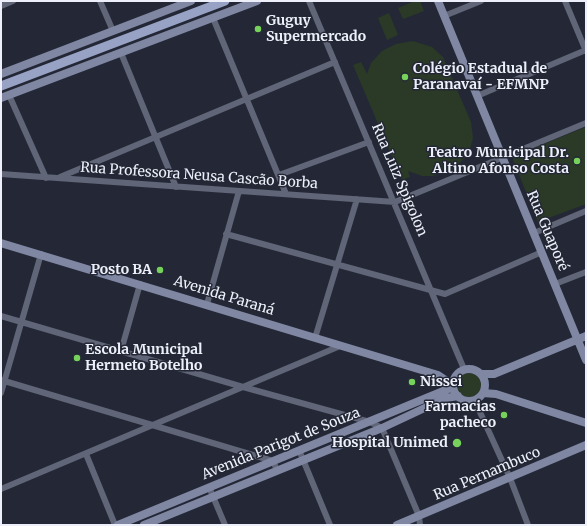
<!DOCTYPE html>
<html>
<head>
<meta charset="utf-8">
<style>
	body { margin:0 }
	#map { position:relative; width:587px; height:526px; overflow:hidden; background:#242836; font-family:Merriweather,serif }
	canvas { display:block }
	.frame { position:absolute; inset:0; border:2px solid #edf0fa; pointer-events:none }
</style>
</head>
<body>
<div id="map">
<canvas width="587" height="526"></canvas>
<div class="frame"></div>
</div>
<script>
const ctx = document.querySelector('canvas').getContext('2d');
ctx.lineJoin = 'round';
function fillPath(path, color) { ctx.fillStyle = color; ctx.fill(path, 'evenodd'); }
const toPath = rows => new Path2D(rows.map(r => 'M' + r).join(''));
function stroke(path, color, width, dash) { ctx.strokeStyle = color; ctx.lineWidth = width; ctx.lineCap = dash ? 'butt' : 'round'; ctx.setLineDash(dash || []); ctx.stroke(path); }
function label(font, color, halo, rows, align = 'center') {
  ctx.font = font + ' Merriweather,serif'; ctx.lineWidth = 3; ctx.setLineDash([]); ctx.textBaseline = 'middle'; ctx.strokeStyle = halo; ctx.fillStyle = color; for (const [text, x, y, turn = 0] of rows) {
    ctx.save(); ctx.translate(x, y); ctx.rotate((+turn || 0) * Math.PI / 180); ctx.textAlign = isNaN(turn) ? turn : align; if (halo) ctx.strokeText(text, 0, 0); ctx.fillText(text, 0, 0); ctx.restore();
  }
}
fillPath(toPath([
	[415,1,420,1,424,11,403,19,398,8],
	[389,13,398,35,387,40,378,18],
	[413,41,432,47,443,57,471,122,473,138,468,155,453,169,433,176,422,176,408,171,410,177,402,180,353,65,361,62,367,74,371,63,382,51,396,44],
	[586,127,586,204,538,222,512,157],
	'457 385a12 12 0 1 1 24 0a12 12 0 1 1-24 0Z'
]), '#2a3a26');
stroke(toPath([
	[100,1,113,31],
	[309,1,464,369],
	[565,1,586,51],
	[1,6,13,1],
	[444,16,481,1],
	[213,18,286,194],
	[121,53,176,187],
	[9,95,46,178],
	[477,96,586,50],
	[1,174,395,202,586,123],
	[279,175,369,142],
	[60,177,335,62],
	[534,233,586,211],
	[226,234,445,294,542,252],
	[555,284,586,272],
	[207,304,239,191],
	[1,316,243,387,370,422,382,428,419,516,420,525],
	[315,338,357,199],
	[121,351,140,284],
	[1,380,273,461,277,470],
	[1,393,41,254],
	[477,399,479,410,510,478,528,525],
	[299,450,330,525],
	[86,454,115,525],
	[209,487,225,525],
	[1,489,340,346]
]), '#606577', 6);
stroke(toPath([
	[438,1,586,360],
	[1,74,191,1],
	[1,98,257,1],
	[1,243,438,375,453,385],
	'453 385a16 16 0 1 1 32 0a16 16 0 1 1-32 0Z',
	[481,374,494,374,586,336],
	[483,393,496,394,586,423],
	[118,525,453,387],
	[144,525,382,428,446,398,458,396],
	[397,525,586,445]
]), '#7f87a3', 8);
stroke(toPath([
	[1,86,225,1]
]), '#97a2c5', 9);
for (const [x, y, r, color] of [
	[258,29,4,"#76d25a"],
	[405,77,4,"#76d25a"],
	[577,161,4,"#76d25a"],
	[160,270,4,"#76d25a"],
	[77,358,4,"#76d25a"],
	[412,382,4,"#76d25a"],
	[504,415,4,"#76d25a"],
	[457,443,5,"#76d25a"]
]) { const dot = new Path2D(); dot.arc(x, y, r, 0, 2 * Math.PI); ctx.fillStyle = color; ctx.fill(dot); stroke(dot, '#242836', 1.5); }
label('bold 14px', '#edf0fa', '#242836', [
	["Guguy",266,21],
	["Supermercado",266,37],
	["Colégio Estadual de",413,69],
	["Paranavaí - EFMNP",413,85],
	["Teatro Municipal Dr.",569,153,"right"],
	["Altino Afonso Costa",569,169,"right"],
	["Posto BA",152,270,"right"],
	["Escola Municipal",85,350],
	["Hermeto Botelho",85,366],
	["Nissei",420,382],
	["Farmacias",496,407,"right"],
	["pacheco",496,423,"right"],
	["Hospital Unimed",448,443,"right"]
], 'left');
label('14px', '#edf0fa', '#242836', [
	["Rua Professora Neusa Cascão Borba",199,176,4],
	["Rua Luiz Spigolon",399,180,67],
	["Rua Guaporé",547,231,67],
	["Avenida Paraná",224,296,17],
	["Avenida Parigot de Souza",281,444,-22],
	["Rua Pernambuco",487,474,-23]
]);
</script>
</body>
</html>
